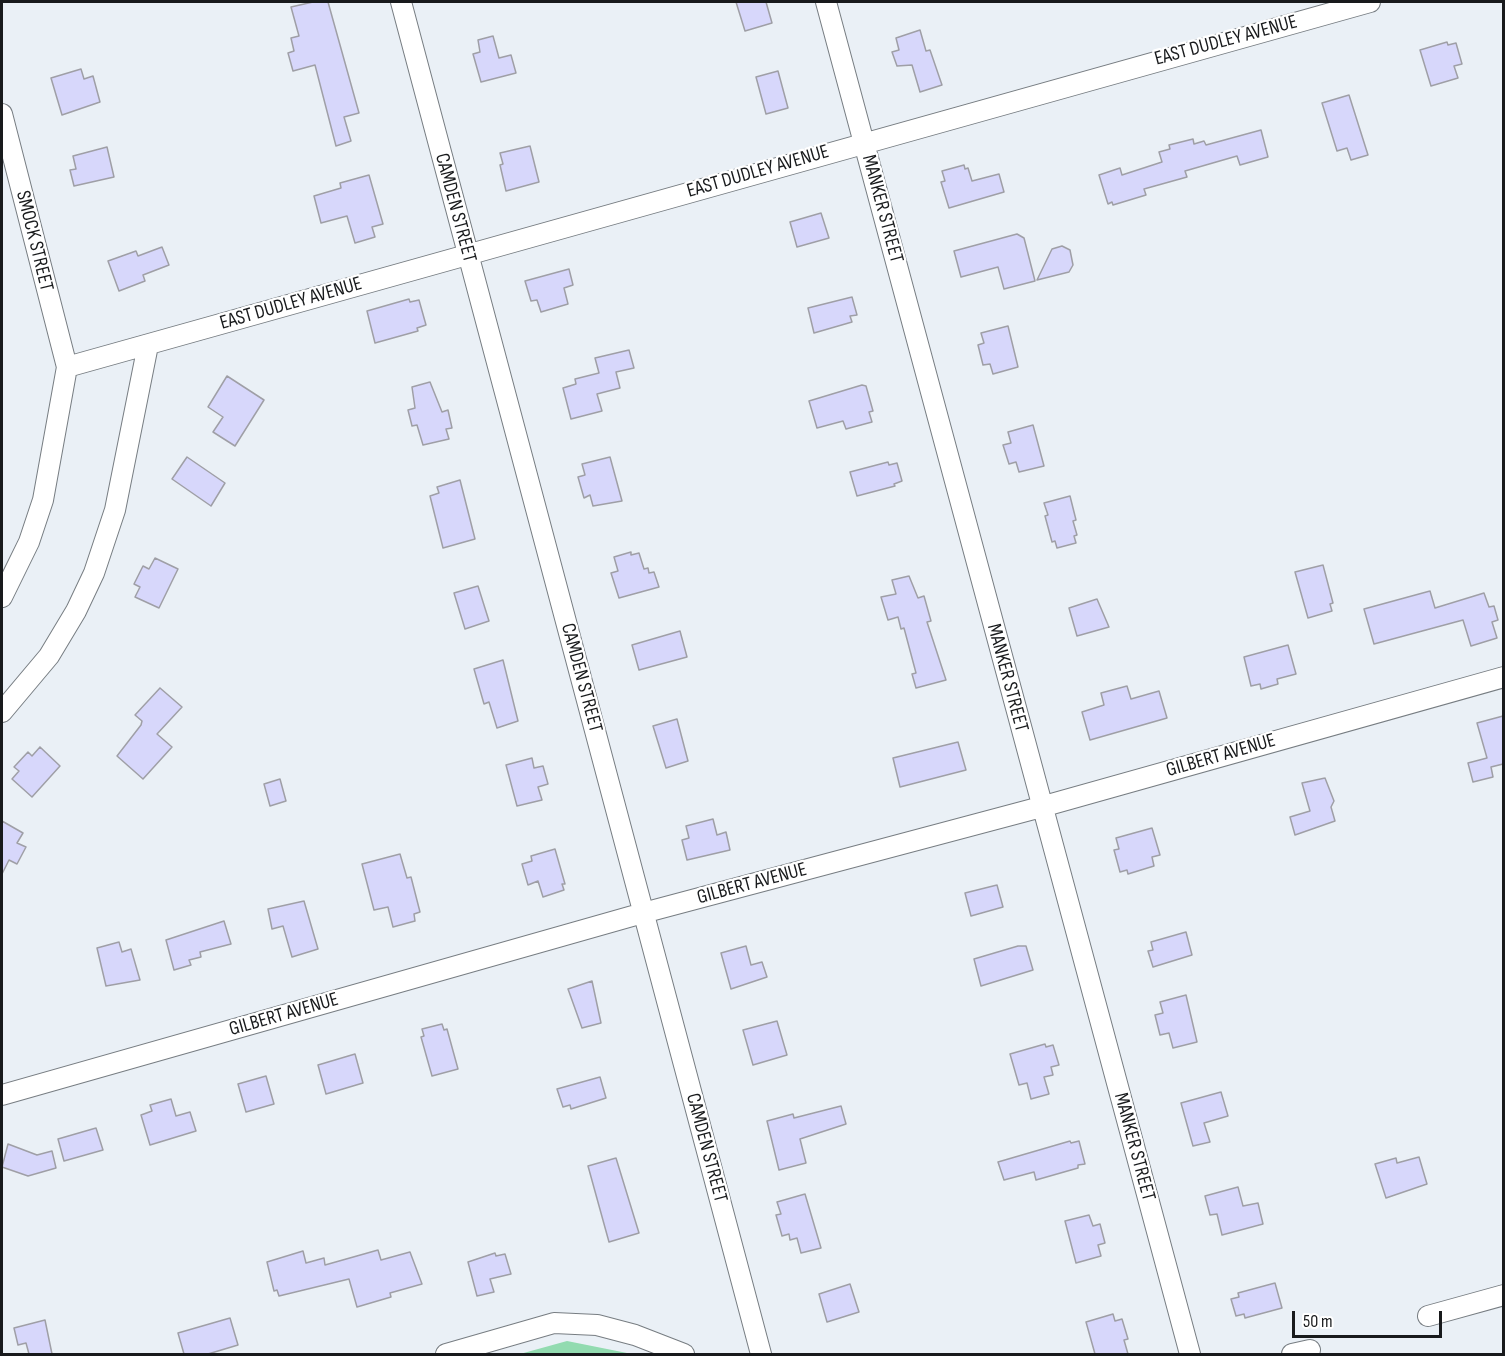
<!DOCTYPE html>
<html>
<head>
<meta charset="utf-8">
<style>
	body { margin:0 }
	#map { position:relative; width:1505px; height:1356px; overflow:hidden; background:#eaf0f6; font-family:"Sofia Sans Condensed",sans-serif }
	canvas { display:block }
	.frame { position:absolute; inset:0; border:3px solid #181a1c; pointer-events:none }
	.scale { position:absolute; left:1292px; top:1311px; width:150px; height:27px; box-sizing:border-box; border:3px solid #181a1c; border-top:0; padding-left:8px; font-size:18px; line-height:21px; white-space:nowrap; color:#181a1c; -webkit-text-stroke:4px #fff; paint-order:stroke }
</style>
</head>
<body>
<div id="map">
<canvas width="1505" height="1356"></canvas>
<div class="frame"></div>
<div class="scale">50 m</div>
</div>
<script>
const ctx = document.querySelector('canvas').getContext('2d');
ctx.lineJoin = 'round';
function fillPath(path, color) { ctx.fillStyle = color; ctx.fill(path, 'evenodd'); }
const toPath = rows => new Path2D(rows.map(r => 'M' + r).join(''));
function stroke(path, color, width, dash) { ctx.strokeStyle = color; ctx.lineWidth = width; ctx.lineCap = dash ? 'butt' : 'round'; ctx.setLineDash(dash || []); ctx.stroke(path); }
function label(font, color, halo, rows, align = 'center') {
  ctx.font = font + ' "Sofia Sans Condensed",sans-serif'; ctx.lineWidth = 4.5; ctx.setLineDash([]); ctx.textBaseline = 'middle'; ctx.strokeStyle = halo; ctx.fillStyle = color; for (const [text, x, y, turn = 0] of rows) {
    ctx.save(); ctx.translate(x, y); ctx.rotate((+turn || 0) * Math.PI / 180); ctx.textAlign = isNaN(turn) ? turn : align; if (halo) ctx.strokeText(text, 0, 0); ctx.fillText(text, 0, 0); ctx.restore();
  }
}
fillPath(toPath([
	[567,1341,632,1354,520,1354]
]), '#92dbb0');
const building = toPath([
	[313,2,328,2,359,113,344,117,351,141,336,146,315,65,293,71,288,53,294,51,291,38,299,36,291,7,313,2],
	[736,2,766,2,772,23,745,31,736,2],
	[920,30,926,51,930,50,942,85,920,92,912,65,897,66,892,52,899,50,896,38,920,30],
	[493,36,499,58,511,55,516,73,481,82,473,54,480,52,478,40,493,36],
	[1447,42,1448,45,1456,43,1462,64,1454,66,1458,78,1431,86,1420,50,1447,42],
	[81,69,84,79,93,76,100,102,62,115,51,78,81,69],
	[778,71,788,108,766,114,756,77,778,71],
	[1349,95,1368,155,1351,160,1347,148,1337,151,1322,103,1349,95],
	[1261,130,1268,157,1240,165,1237,156,1185,171,1187,177,1144,189,1146,195,1113,205,1112,202,1108,204,1099,175,1120,168,1122,175,1162,162,1159,152,1170,149,1169,145,1193,139,1194,144,1204,141,1206,145,1261,130],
	[530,146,539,182,506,191,500,165,503,164,500,153,530,146],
	[107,147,114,177,74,186,70,170,76,169,73,156,107,147],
	[964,165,965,169,968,168,972,181,999,174,1004,192,949,208,941,182,945,181,942,171,964,165],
	[369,175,383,224,372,227,375,237,355,243,347,216,321,223,314,196,341,188,340,183,369,175],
	[821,213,829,238,797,247,790,222,821,213],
	[1017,234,1024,238,1035,281,1004,289,998,267,961,277,954,251,1017,234],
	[1062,246,1070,250,1073,265,1069,272,1037,280,1052,249,1062,246],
	[162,247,169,265,143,275,145,281,119,291,108,261,136,251,138,256,162,247],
	[569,269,573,285,564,288,568,304,541,312,537,300,531,301,525,281,569,269],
	[852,297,857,315,850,316,852,322,814,333,808,308,852,297],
	[409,299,410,302,419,300,426,325,417,328,418,331,375,343,367,311,409,299],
	[1008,326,1018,367,993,374,990,364,983,365,978,345,984,343,981,333,1008,326],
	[629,350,634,368,616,372,620,388,597,394,602,411,571,419,563,388,576,384,575,379,599,373,595,358,629,350],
	[227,376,264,400,235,446,213,432,223,417,208,407,227,376],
	[430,382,442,412,448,410,452,428,446,429,449,439,423,445,417,425,412,426,408,410,415,408,412,387,430,382],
	[862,385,866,386,873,411,869,412,872,422,846,429,843,421,817,428,809,401,862,385],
	[1033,425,1044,466,1019,472,1016,462,1009,464,1003,445,1011,443,1008,432,1033,425],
	[187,457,225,483,211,506,172,479,187,457],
	[610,457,622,501,593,506,590,495,584,498,578,477,585,475,582,464,610,457],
	[888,462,889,465,897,463,902,481,894,484,895,486,857,496,850,472,888,462],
	[460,480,475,539,443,548,430,496,439,493,437,487,460,480],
	[1070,496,1076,520,1073,521,1077,535,1074,536,1076,543,1057,548,1055,541,1052,542,1045,516,1048,515,1044,503,1070,496],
	[631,552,631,555,639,553,644,569,648,568,649,573,654,572,659,587,619,598,611,573,618,571,614,557,631,552],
	[155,558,178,569,159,608,135,597,140,587,134,584,143,566,149,569,155,558],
	[1323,565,1333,603,1330,604,1332,611,1308,618,1295,572,1323,565],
	[909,576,918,598,924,596,931,621,927,622,946,680,916,688,912,674,916,673,904,628,901,629,898,617,888,620,881,597,896,594,892,580,909,576],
	[478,586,489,621,465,629,454,593,478,586],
	[1430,591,1435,608,1484,593,1489,607,1494,606,1498,620,1492,622,1497,638,1471,646,1463,620,1374,644,1364,609,1430,591],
	[1097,599,1109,627,1077,636,1069,608,1097,599],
	[680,631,687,657,639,670,632,645,680,631],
	[1288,645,1296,674,1277,679,1278,684,1261,689,1260,684,1251,686,1244,657,1288,645],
	[503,660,518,721,497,728,489,702,484,704,474,669,503,660],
	[1127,686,1131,699,1159,691,1167,718,1090,740,1082,712,1104,705,1101,693,1127,686],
	[160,688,182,707,157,734,172,747,143,779,117,756,141,725,142,721,135,715,160,688],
	[1503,716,1503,764,1491,767,1493,777,1473,782,1468,763,1487,758,1477,723,1503,716],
	[677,719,688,761,666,768,653,726,677,719],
	[958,742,966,770,900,787,893,758,958,742],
	[40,747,60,766,32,797,12,779,19,771,14,767,28,752,32,756,40,747],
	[532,758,534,768,543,766,548,784,538,787,542,800,517,806,506,765,532,758],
	[1325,778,1334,801,1331,807,1335,821,1295,835,1290,817,1310,811,1302,783,1325,778],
	[280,779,286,801,270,806,264,784,280,779],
	[713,819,717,835,726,832,730,850,687,860,682,840,689,838,686,826,713,819],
	[2,821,23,833,17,843,26,847,17,864,9,860,2,874,2,821],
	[1152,828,1160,855,1152,857,1154,866,1128,874,1127,870,1120,872,1114,850,1119,849,1116,838,1152,828],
	[555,849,565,884,562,884,564,890,543,897,538,881,528,885,522,864,532,861,531,856,555,849],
	[400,854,407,878,411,877,420,912,414,914,415,921,393,927,388,907,374,910,362,864,400,854],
	[997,885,1003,907,971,916,965,893,997,885],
	[304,901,318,949,292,957,283,926,272,929,268,909,304,901],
	[224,921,231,944,200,952,201,957,189,960,191,965,174,970,166,940,224,921],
	[1186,932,1192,955,1153,967,1148,951,1153,950,1151,942,1186,932],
	[119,942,122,952,131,949,140,980,106,986,97,948,119,942],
	[746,946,751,965,762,962,767,977,731,989,721,953,746,946],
	[1018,946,1026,946,1033,970,981,986,974,959,1018,946],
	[592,981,601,1023,582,1028,568,989,592,981],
	[1186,995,1197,1042,1173,1048,1169,1033,1160,1035,1155,1015,1163,1013,1160,1002,1186,995],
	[777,1021,787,1055,753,1065,743,1030,777,1021],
	[442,1024,444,1030,447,1029,458,1069,432,1076,421,1037,424,1036,422,1029,442,1024],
	[1045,1044,1046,1047,1053,1045,1059,1065,1051,1067,1053,1075,1044,1077,1049,1094,1031,1099,1027,1083,1019,1085,1010,1054,1045,1044],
	[355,1054,363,1083,326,1094,318,1065,355,1054],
	[266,1076,274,1104,246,1112,238,1084,266,1076],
	[600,1077,606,1098,571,1109,570,1105,563,1107,557,1089,600,1077],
	[1221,1092,1228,1116,1204,1123,1210,1142,1193,1146,1181,1103,1221,1092],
	[171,1099,176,1116,190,1112,196,1131,150,1145,141,1115,152,1111,150,1105,171,1099],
	[841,1106,846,1124,800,1139,806,1163,779,1170,767,1121,793,1114,794,1118,841,1106],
	[96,1128,103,1150,64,1161,58,1139,96,1128],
	[1070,1141,1071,1143,1079,1141,1085,1164,1078,1165,1078,1168,1036,1180,1034,1172,1004,1180,998,1162,1070,1141],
	[8,1144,37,1155,52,1151,56,1168,28,1176,2,1167,8,1144],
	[1419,1157,1427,1184,1386,1198,1375,1164,1396,1158,1397,1163,1419,1157],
	[616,1158,639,1233,609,1242,588,1166,616,1158],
	[1238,1187,1243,1206,1258,1203,1263,1224,1222,1235,1217,1214,1210,1215,1205,1196,1238,1187],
	[805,1194,821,1248,801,1253,797,1238,790,1240,789,1234,782,1236,776,1215,781,1214,777,1202,805,1194],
	[1089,1215,1093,1226,1100,1224,1105,1243,1098,1245,1101,1256,1076,1263,1065,1221,1089,1215],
	[378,1250,381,1260,410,1252,422,1284,390,1293,391,1297,357,1307,349,1279,279,1296,277,1290,274,1291,267,1262,303,1251,306,1263,324,1258,325,1265,378,1250],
	[495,1253,496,1256,505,1254,511,1274,490,1279,494,1292,477,1296,468,1262,495,1253],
	[1275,1283,1282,1308,1245,1318,1244,1314,1236,1316,1231,1299,1239,1297,1238,1293,1275,1283],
	[850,1284,859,1312,827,1322,819,1294,850,1284],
	[1113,1314,1115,1321,1122,1319,1128,1339,1124,1340,1128,1354,1095,1354,1086,1322,1113,1314],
	[230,1318,238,1345,208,1354,184,1354,178,1333,230,1318],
	[45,1320,52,1354,29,1354,26,1343,18,1345,14,1328,45,1320]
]);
fillPath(building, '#d7d7fb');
stroke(building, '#9f9fa6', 1.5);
const street = toPath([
	[401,2,761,1354],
	[826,2,1190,1354],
	[2,114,67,367],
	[2,597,29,542,43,500,67,367,1370,2],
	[2,712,49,656,76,611,94,573,115,510,148,345],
	[2,1095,643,913,1041,807,1504,677],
	[1428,1316,1504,1295],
	[446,1354,554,1323,597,1325,635,1335,684,1354],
	[1292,1354,1310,1350]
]);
stroke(street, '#777d82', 22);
stroke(street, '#fff', 20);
label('20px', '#181a1c', '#fff', [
	["EAST DUDLEY AVENUE",1226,41,-15],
	["EAST DUDLEY AVENUE",758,172,-16],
	["CAMDEN STREET",455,208,75],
	["MANKER STREET",882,209,75],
	["SMOCK STREET",34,241,76],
	["EAST DUDLEY AVENUE",291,304,-16],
	["CAMDEN STREET",581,678,75],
	["MANKER STREET",1007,678,75],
	["GILBERT AVENUE",1221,756,-16],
	["GILBERT AVENUE",752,884,-15],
	["GILBERT AVENUE",284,1015,-16],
	["MANKER STREET",1134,1147,75],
	["CAMDEN STREET",706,1148,75]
]);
</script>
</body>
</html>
